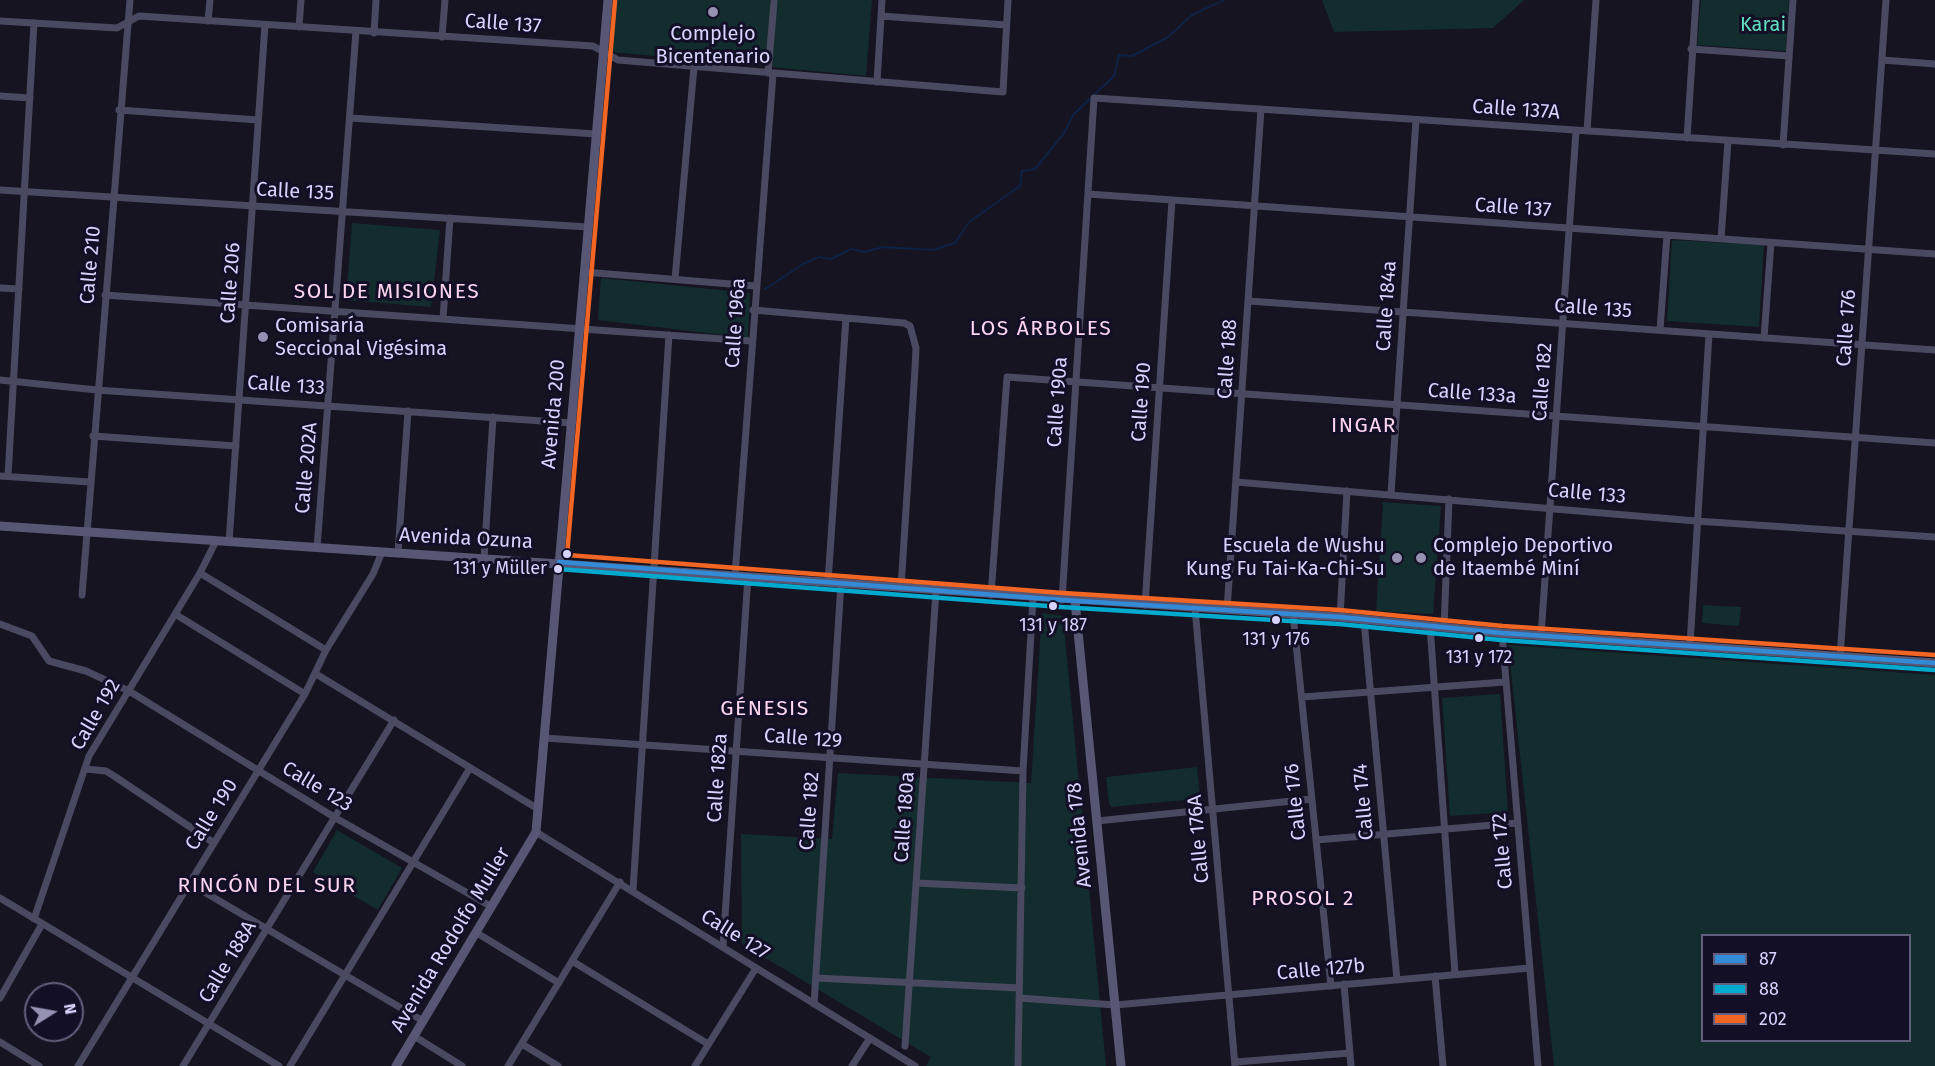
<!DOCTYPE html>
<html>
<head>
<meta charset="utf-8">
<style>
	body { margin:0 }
	#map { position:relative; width:1935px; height:1066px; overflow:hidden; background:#161421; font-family:"Fira Sans",sans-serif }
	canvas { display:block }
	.legend { position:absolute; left:1701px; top:934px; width:210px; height:108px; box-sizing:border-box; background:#130f26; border:2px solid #625e7d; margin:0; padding:8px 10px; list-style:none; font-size:18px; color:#d9d4ff }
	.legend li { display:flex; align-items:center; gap:12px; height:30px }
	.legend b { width:30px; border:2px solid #625e7d }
	.north { position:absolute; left:24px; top:982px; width:60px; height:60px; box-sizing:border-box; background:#130f26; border:2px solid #625e7d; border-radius:50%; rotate:79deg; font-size:16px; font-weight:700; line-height:24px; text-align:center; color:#d9d4ff }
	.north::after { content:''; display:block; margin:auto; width:21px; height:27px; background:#9591b1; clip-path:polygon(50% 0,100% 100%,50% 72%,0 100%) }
</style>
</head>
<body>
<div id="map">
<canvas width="1935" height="1066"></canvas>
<ul class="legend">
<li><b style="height:8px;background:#338bd7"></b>87</li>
<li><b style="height:8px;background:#00a9ce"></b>88</li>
<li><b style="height:8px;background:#f26522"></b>202</li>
</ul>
<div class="north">N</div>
</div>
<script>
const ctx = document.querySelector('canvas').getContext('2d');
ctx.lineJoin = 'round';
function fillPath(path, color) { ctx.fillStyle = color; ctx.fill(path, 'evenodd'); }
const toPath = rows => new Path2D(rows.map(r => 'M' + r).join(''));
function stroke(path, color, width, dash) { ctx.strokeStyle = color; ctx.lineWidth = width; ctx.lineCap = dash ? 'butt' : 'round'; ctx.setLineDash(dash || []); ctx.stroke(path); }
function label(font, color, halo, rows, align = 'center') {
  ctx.font = font + ' "Fira Sans",sans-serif'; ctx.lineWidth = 6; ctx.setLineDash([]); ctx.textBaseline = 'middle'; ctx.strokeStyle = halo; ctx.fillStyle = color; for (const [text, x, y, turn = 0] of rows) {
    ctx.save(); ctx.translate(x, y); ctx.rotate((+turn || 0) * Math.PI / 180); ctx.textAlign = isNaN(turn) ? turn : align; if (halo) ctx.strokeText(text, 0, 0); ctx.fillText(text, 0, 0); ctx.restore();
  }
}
fillPath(toPath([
	[615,0,872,0,866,76,612,52],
	[1322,0,1524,0,1493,28,1334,32],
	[1701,0,1789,0,1786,51,1697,45],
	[352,223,440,230,431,307,346,300],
	[1672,240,1764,245,1759,327,1667,321],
	[601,278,750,293,748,338,598,320],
	[1383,502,1441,506,1433,614,1376,611],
	[1703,605,1741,607,1739,626,1702,623],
	[1042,613,1063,616,1106,1066,926,1066,931,1057,742,944,741,834,832,839,838,773,1031,783],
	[1508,645,1935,675,1935,1066,1554,1066],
	[1702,936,1910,936,1910,1040,1702,1040],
	[1500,694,1508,812,1450,816,1442,698],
	[1197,767,1200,795,1195,799,1111,807,1109,803,1106,777],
	[337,830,402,868,378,910,313,872]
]), '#132c2d');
stroke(toPath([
	[765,289,803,264,819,257,831,259,851,249,865,252,883,247,933,250,955,243,969,222,1020,186,1022,171,1035,169,1064,133,1073,115,1114,76,1119,55,1132,56,1168,37,1192,15,1224,0]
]), '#0d2144', 2);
stroke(toPath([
	[881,16,1006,25],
	[0,21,117,28,139,16,593,46,618,60,1003,92,1008,0],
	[208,21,210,0],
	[299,27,301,0],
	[374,33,376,0],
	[442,37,445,0],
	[1691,49,1789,56],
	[1882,60,1935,64],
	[768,73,774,2],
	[877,82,882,0],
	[0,96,30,98],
	[119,110,258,120],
	[350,118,596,134],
	[1587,131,1596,0],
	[1687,138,1696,0],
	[1783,145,1793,0],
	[0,190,588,227],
	[1088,194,1935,254],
	[1721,239,1728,141],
	[584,272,755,286],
	[675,279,694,67],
	[0,288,19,289],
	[105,295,751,341],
	[1249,301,1935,350],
	[753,310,904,323,910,326,916,348,915,369,901,588],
	[443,319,450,218],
	[1660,330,1667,235],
	[1764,338,1771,243],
	[0,380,97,390,571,423],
	[93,436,236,446],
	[0,476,90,482],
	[8,476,34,23],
	[1236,482,1696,521,1935,537],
	[1391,494,1416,120],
	[229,542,265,25],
	[317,548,356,31],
	[398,553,408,411],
	[484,559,493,417],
	[200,573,326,650],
	[735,575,773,74],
	[828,582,846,318],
	[82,595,130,0],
	[991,595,1007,377,1935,443],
	[1062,600,1094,98,1935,154],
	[1145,605,1172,200],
	[1195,608,1235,1066],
	[1227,610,1261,109],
	[175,614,305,694],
	[1293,614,1331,986],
	[1340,617,1347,491],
	[1364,621,1397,980],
	[0,624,32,636,49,661,86,671,129,691,334,817,492,907],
	[1430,626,1455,974],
	[1444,628,1449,499],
	[1502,633,1538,1066],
	[1541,636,1576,131],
	[1690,645,1709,334],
	[1840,657,1886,0],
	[316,674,538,809],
	[1302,697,1505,682],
	[544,738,1023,771],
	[86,769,106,771,114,776,214,843],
	[1097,821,1312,799],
	[536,832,915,1066],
	[1316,840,1517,823],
	[189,883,423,1021],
	[916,883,1022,888],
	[633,890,669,335],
	[0,898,279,1066],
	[34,919,89,756,200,573,216,541],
	[477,933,559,983],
	[723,946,748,576],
	[572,961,708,1044],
	[1435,976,1443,1066],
	[816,978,1019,988],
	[1344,984,1351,1066],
	[0,998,42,924],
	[1019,998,1115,1005,1530,968],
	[814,1004,841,583],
	[414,1036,462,1066],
	[0,1042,39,1066],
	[522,1044,558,1066],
	[905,1046,936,591],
	[1235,1062,1350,1053],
	[78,1066,305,694,326,650,373,574,382,552],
	[183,1066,394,720],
	[290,1066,470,768],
	[508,1066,620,882],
	[695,1066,756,968],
	[852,1066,870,1038],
	[1018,1066,1023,771,1033,598]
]), '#4a4962', 7);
stroke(toPath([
	[0,526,1340,617,1502,633,1935,663],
	[1075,601,1121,1066],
	[396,1066,536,832,608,0]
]), '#575674', 9);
stroke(toPath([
	[559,562,1062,600,1340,617,1502,633,1935,663]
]), '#338bd7', 4.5);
stroke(toPath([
	[558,569,1061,607,1339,624,1501,640,1934,670]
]), '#00a9ce', 4.5);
stroke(toPath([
	[615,1,567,555,1063,593,1340,610,1503,626,1935,655]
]), '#f26522', 4.5);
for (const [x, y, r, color] of [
	[713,12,6,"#9591b1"],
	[263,337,6,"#9591b1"],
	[567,554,5,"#d9d4ff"],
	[1397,558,6,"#9591b1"],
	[1421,558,6,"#9591b1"],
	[558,569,5,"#d9d4ff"],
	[1053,606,5,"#d9d4ff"],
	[1276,620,5,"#d9d4ff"],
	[1479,638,5,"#d9d4ff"]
]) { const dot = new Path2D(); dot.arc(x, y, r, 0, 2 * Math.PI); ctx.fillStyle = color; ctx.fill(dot); stroke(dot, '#130f26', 2); }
label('18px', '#d9d4ff', '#130f26', [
	["131 y Müller",547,569,"right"],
	["131 y 187",1053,626],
	["131 y 176",1276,640],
	["131 y 172",1479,658]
]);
label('20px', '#d9d4ff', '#130f26', [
	["Calle 137",503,24,4],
	["Calle 137A",1516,110,4],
	["Calle 135",295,192,3],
	["Calle 137",1513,208,4],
	["Calle 210",91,265,-85],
	["Calle 206",231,283,-86],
	["Calle 184a",1387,306,-86],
	["Calle 135",1593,309,4],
	["Calle 196a",736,323,-86],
	["Calle 176",1847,328,-86],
	["Calle 188",1228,359,-86],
	["Calle 182",1543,382,-86],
	["Calle 133",286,386,4],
	["Calle 133a",1472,394,4],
	["Calle 190a",1058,402,-86],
	["Calle 190",1142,402,-86],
	["Avenida 200",554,414,-85],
	["Calle 202A",307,468,-85],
	["Calle 133",1587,494,5],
	["Avenida Ozuna",466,539,3],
	["Calle 192",96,715,-60],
	["Calle 129",803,739,4],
	["Calle 182a",718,778,-86],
	["Calle 123",317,787,31],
	["Calle 176",1296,802,-96],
	["Calle 174",1364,802,-95],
	["Calle 182",810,811,-86],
	["Calle 190",212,815,-58],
	["Calle 180a",905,817,-86],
	["Avenida 178",1080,835,-96],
	["Calle 176A",1199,839,-95],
	["Calle 172",1503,851,-95],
	["Calle 127",735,935,32],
	["Avenida Rodolfo Muller",451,940,-59],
	["Calle 188A",228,962,-59],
	["Calle 127b",1321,970,-5]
]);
label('20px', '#5fe0c0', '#130f26', [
	["Karai",1763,25]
]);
label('20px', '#d9d4ff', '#130f26', [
	["Complejo",713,34,"center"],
	["Bicentenario",713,57,"center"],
	["Comisaría",275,326],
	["Seccional Vigésima",275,349],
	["Escuela de Wushu",1385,546,"right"],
	["Kung Fu Tai-Ka-Chi-Su",1385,569,"right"],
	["Complejo Deportivo",1433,546],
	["de Itaembé Miní",1433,569]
], 'left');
ctx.letterSpacing = '1.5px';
label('21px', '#ffd6f0', '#130f26', [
	["SOL DE MISIONES",387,292],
	["LOS ÁRBOLES",1041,329],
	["INGAR",1364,426],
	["GÉNESIS",765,709],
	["RINCÓN DEL SUR",267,886],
	["PROSOL 2",1303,899]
]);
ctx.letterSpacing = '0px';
</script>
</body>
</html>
